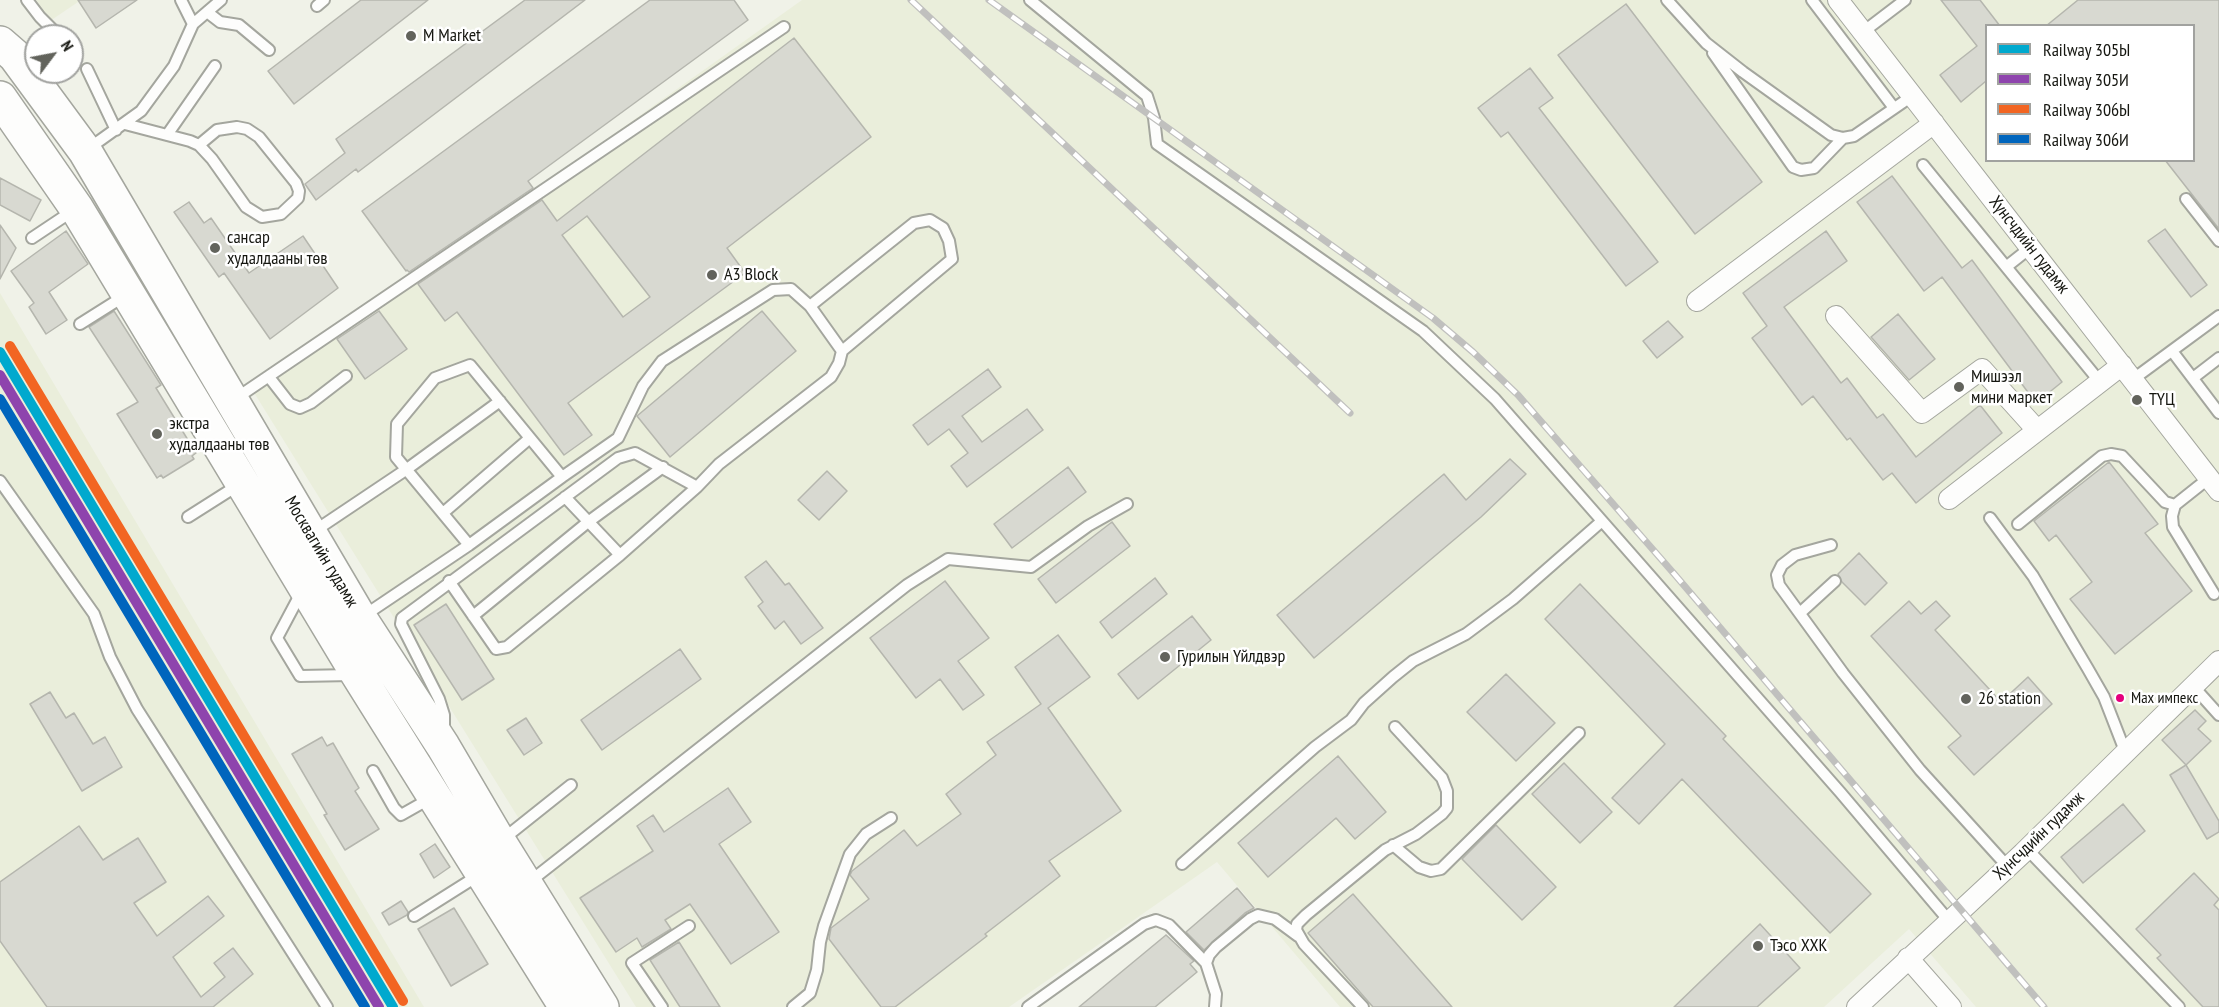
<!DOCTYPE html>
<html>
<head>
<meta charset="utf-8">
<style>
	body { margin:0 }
	#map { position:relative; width:2219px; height:1007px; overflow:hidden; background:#f0f2e8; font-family:"PT Sans Narrow",sans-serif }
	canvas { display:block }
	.legend { position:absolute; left:1985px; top:24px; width:210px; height:138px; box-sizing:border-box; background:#fff; border:2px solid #a1a29f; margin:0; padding:8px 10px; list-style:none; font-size:18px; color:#151610 }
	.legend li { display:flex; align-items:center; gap:12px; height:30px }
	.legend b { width:30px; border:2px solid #a1a29f }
	.north { position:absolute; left:24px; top:24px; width:60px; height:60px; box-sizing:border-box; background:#fff; border:2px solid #a1a29f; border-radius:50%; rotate:58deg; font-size:16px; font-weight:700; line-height:24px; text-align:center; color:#151610 }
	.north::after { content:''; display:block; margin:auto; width:21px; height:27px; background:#62635c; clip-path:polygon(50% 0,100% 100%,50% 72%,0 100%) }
</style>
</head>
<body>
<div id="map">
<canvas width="2219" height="1007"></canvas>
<ul class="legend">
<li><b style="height:8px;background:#00a9ce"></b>Railway 305Ы</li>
<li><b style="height:8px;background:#8e44ad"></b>Railway 305И</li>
<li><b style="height:8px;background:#f26522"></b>Railway 306Ы</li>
<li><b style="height:8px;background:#0065bd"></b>Railway 306И</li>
</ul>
<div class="north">N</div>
</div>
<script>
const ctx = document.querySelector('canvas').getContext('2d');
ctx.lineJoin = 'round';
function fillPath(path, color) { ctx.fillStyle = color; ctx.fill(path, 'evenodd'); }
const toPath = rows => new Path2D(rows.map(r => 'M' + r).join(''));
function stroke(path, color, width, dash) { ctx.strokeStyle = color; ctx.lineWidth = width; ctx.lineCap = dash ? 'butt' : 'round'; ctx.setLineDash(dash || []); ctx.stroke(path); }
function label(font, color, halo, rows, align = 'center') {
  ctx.font = font + ' "PT Sans Narrow",sans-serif'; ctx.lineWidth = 5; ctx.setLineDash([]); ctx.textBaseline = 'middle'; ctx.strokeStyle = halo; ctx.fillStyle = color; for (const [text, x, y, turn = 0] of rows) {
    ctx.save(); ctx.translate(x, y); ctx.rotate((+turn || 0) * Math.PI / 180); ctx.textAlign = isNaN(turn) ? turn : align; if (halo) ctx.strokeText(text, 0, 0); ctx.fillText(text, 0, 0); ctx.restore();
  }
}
fillPath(toPath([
	[36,0,81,0,50,21],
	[802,0,2219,0,2219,1007,1976,1007,1909,929,1824,1007,1340,1007,1217,862,1009,1007,636,1007,253,391],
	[1986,26,2194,26,2194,160,1986,160],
	[0,293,424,1007,0,1007]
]), '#eaeedb');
const building = toPath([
	[78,0,137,0,96,28,78,0],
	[361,0,428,0,294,104,268,71,361,0],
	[525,0,585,0,358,172,356,169,316,200,305,184,345,153,336,139,525,0],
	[650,0,734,0,748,20,528,181,533,188,409,272,407,270,406,271,362,211,650,0],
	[1941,0,1980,0,2000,26,1986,26,1986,81,1961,102,1940,75,1977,46,1941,0],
	[2078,0,2219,0,2219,229,2165,160,2193,160,2193,26,2046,26,2078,0],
	[1626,4,1762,182,1695,234,1558,55,1626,4],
	[794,38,871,137,727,248,745,273,568,403,592,435,564,455,457,312,445,321,418,284,542,200,557,221,794,38],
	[587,216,650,297,623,317,562,235,587,216],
	[1530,68,1553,98,1539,108,1658,262,1626,286,1508,132,1501,137,1478,108,1530,68],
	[1892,176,1962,268,1972,260,2062,382,2036,403,1942,277,1924,291,1857,202,1892,176],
	[0,178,41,200,30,221,0,205,0,178],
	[189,202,204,223,211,218,249,273,303,236,338,288,270,339,224,273,219,277,174,212,189,202],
	[0,225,16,248,0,279,0,225],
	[2165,229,2207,285,2191,297,2148,241,2165,229],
	[66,231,88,264,49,292,67,320,46,334,29,307,34,303,11,271,66,231],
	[1826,231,1847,261,1784,307,1841,383,1847,378,1877,418,1883,414,1916,457,1980,405,2002,433,1916,503,1892,473,1883,480,1850,438,1847,440,1813,396,1802,405,1752,338,1767,326,1743,293,1826,231],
	[114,311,161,385,156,388,196,453,192,456,194,459,163,478,161,475,157,478,117,414,138,402,89,327,114,311],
	[379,311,407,349,365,379,337,339,379,311],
	[762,311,796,351,670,457,637,416,762,311],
	[1898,314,1935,359,1909,380,1871,337,1898,314],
	[1668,321,1683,337,1657,358,1643,341,1668,321],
	[988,369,1001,387,962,416,982,442,1027,409,1043,430,967,487,951,466,968,453,949,429,928,445,913,425,988,369],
	[1510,459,1526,474,1481,517,1314,658,1277,615,1444,474,1466,500,1510,459],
	[2109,462,2158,524,2145,533,2192,591,2115,654,2070,599,2092,582,2056,535,2049,541,2034,521,2109,462],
	[1068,467,1086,492,1012,548,994,524,1068,467],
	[827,471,847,491,819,520,798,500,827,471],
	[1112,522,1130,546,1056,603,1038,579,1112,522],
	[1859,553,1887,583,1865,605,1842,582,1838,574,1859,553],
	[766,561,785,585,789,583,823,628,801,644,784,621,775,629,758,606,763,602,745,577,766,561],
	[1155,578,1167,594,1112,638,1100,622,1155,578],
	[945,581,989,638,958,661,984,695,963,710,940,679,916,698,870,638,945,581],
	[1580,584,1726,736,1723,739,1871,894,1830,933,1682,779,1639,824,1612,798,1665,744,1545,619,1580,584],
	[1909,601,1921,614,1936,601,1950,616,1935,630,2001,702,2028,677,2052,704,1974,775,1948,747,1961,736,1871,636,1909,601],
	[446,604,494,679,462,700,414,625,446,604],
	[1192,616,1211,640,1138,699,1118,674,1192,616],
	[1058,635,1090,677,1048,708,1121,811,1049,861,1060,876,985,934,987,936,895,1007,881,1007,829,939,831,928,869,899,850,875,852,871,904,830,917,846,961,814,946,794,996,755,987,742,1041,704,1015,667,1058,635],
	[680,649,701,679,602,750,581,720,680,649],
	[1506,674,1555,723,1516,761,1467,712,1506,674],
	[50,692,66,718,74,713,93,744,105,737,122,767,82,791,30,704,50,692],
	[2195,710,2206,721,2198,729,2211,741,2186,765,2162,740,2195,710],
	[526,718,542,743,524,755,507,730,526,718],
	[322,737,327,746,333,743,359,788,355,791,379,829,345,850,324,815,327,814,292,754,322,737],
	[1338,756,1386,812,1355,839,1336,818,1268,877,1238,843,1338,756],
	[1564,763,1612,812,1580,843,1532,794,1564,763],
	[2186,765,2219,821,2219,832,2207,839,2170,775,2186,765],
	[728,788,751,822,719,844,779,932,731,964,690,904,665,920,671,929,642,947,637,938,616,952,580,898,653,851,637,826,653,815,664,832,728,788],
	[2123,804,2145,831,2083,883,2061,857,2123,804],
	[1496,825,1556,887,1522,920,1462,859,1496,825],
	[79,826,103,860,138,838,166,882,134,903,157,936,208,896,224,916,173,957,201,997,225,977,214,963,233,948,253,974,213,1007,47,1007,0,941,0,882,79,826],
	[435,844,450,867,434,878,420,854,435,844],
	[2194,873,2219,899,2214,905,2219,910,2219,1007,2203,1007,2157,958,2161,955,2136,929,2194,873],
	[1237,888,1254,908,1245,913,1204,950,1186,932,1237,888],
	[1353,894,1452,1007,1373,1007,1308,933,1353,894],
	[401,901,408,912,407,915,389,925,382,913,401,901],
	[454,908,488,964,451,986,418,929,454,908],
	[1760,924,1800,968,1757,1007,1674,1007,1760,924],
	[1166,935,1194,961,1190,964,1197,972,1155,1007,1079,1007,1166,935],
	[679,942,720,1007,680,1007,650,960,679,942]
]);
fillPath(building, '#d8d9d1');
stroke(building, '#b5b6ae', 1.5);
const lane = toPath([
	[27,0,40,17,59,36],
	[181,0,193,24,221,0],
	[1030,0,1147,96,1154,118,1157,144,1423,331,1495,399,1840,792,1950,922],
	[1667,0,1706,43,1743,72,1831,135,1843,138,1854,136,1912,96],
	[1812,0,1894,108],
	[317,6,324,0],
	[207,12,220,22,239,25,269,50],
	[1863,32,1905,0],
	[1713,53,1793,167,1801,170,1814,168,1843,138],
	[87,69,116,130],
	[125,124,190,141,199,145,212,159,246,207,262,217,281,214,298,198,299,191,296,183,259,137,247,129,237,127,217,130,199,145],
	[167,135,215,66],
	[88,149,141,111,174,66,193,24],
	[1923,165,2100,382],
	[2186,199,2219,241],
	[32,238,74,210],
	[2006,267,2030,248],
	[80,324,126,295],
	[2172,351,2219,413],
	[269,377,290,404,300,408,311,403,346,376],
	[2193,378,2219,358],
	[2132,380,2219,316],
	[235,399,784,27],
	[2209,478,2175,505,2172,516,2173,527,2214,594],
	[0,481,94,614,110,657,137,709,327,1007],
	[565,497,620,555],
	[443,513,530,438],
	[188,517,240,484],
	[1990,518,2033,576,2088,669,2104,697,2125,751],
	[2018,524,2102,456,2111,454,2122,456,2165,502,2175,505],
	[313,532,407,469,500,401],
	[469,545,562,477],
	[1831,545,1795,555,1782,565,1777,575,1779,585,1843,673,1920,770,2008,867],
	[449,581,496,649,507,647,620,555,697,487],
	[302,591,277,638,300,676,352,675],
	[1800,613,1835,581],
	[473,616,588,522,663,467],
	[362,617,469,545,396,457,397,424,435,378,470,365,562,477,618,438,643,386,662,361,773,290,791,289,810,306,842,351],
	[2193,686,2219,715],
	[444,731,444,715,439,699,401,624,402,618,618,458,635,453,697,487,719,464,831,377,839,363,842,351,952,259,949,241,943,228,930,220,914,223,810,306],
	[373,771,394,808,401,815,431,798],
	[502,840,571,785],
	[1393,845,1419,867,1431,871,1441,869,1579,733],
	[2027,849,2179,1007],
	[1182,864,1315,747,1351,720,1364,703,1393,677,1413,661,1466,634,1513,599,1602,521],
	[528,883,907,585,948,559,1031,567,1088,526,1127,504],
	[414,916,479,875],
	[662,1007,632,963,689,926],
	[793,1007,810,993,817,970,820,942,824,926,850,854,866,834,891,818],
	[1028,1007,1144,924,1156,920,1169,925,1206,963],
	[1215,1007,1216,994,1206,963,1209,955,1216,947,1250,919,1258,915,1275,919,1298,936],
	[1363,1007,1304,944,1296,930,1297,924,1306,915,1385,850,1416,834,1442,814,1447,808,1447,791,1442,778,1395,727]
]);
const street = toPath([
	[1838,0,2219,491],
	[1697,301,1934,123],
	[1836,316,1922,413,1982,369,2037,430],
	[1949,499,2122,365],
	[1908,958,1951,1007],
	[1857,1007,2023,853,2219,661]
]);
const highway = toPath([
	[0,43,15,56,85,151,360,618,443,746,500,843,602,1007],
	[0,98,77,209,358,675,566,1007]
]);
stroke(lane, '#a4a69e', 14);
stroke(street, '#a4a69e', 22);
stroke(highway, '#a4a69e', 36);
stroke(lane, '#fdfdfc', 10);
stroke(street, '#fdfdfc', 20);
stroke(highway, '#fdfdfc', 33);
const rail = toPath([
	[911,0,1350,413],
	[989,0,1433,318,1473,352,1518,395,1676,576,2044,1007]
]);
stroke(rail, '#c0c0be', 7);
stroke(rail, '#fff', 4.5, [14]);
stroke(toPath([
	[0,352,393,1007]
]), '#00a9ce', 10);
stroke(toPath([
	[0,375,379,1007]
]), '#8e44ad', 10);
stroke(toPath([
	[10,346,403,1001]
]), '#f26522', 10);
stroke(toPath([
	[0,399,365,1007]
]), '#0065bd', 10);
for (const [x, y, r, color] of [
	[411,36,6,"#62635c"],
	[215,248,6,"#62635c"],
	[712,275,6,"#62635c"],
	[1959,387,6,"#62635c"],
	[2137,400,6,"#62635c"],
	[157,434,6,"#62635c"],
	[1165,657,6,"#62635c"],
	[2120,698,5,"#e5007d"],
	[1966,699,6,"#62635c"],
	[1758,946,6,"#62635c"]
]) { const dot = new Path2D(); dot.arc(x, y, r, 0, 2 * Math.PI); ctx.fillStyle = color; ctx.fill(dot); stroke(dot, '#fff', 2); }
label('16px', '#151610', '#fff', [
	["Мах импекс",2131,698]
], 'left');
label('18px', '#151610', '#fff', [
	["М Market",423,36],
	["сансар",227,238],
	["худалдааны төв",227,259],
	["A3 Block",724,275],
	["Мишээл",1971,377],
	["мини маркет",1971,398],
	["ТҮЦ",2149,400],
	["экстра",169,424],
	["худалдааны төв",169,445],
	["Гурилын Үйлдвэр",1177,657],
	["26 station",1978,699],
	["Тэсо ХХК",1770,946]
], 'left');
label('18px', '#151610', '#fff', [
	["Хүнсчдийн гудамж",2029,245,52],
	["Москвагийн гудамж",321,552,59],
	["Хүнсчдийн гудамж",2039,836,-44]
]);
</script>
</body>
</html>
